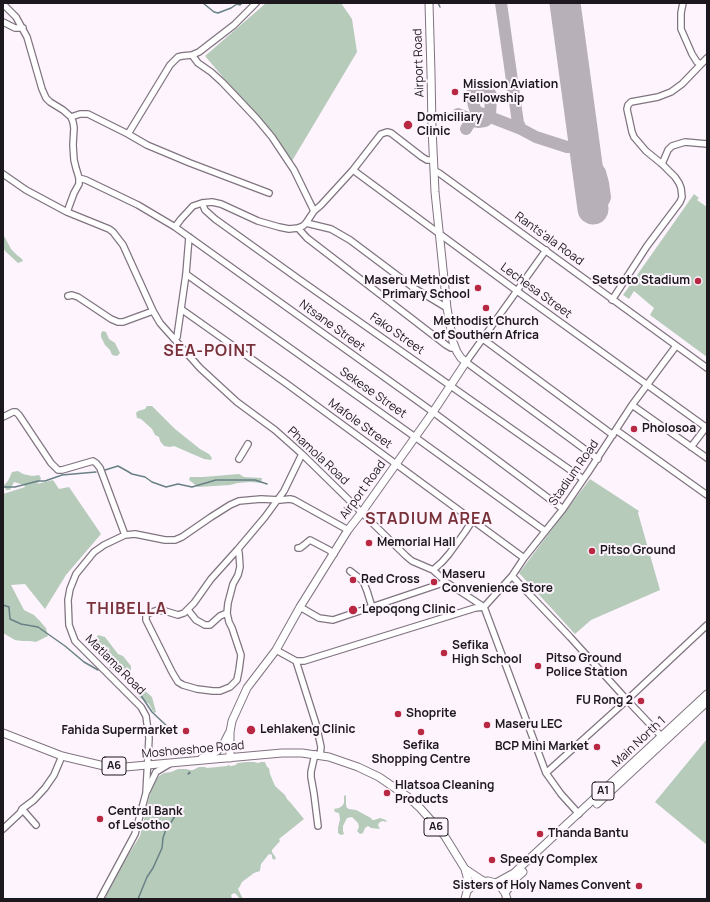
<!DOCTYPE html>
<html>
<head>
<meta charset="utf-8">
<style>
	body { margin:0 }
	#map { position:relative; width:710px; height:902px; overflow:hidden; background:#fdf4fd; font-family:Manrope,sans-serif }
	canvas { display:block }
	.frame { position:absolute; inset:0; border:4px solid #1d181d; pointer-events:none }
</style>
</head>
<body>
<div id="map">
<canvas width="710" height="902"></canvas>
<div class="frame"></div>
</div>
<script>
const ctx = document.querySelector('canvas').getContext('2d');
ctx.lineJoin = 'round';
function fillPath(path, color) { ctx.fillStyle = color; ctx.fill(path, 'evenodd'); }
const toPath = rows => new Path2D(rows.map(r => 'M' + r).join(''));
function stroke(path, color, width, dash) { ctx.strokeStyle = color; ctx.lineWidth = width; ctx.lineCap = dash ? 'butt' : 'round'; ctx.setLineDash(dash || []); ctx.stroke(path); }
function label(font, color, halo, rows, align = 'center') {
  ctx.font = font + ' Manrope,sans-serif'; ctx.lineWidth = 4; ctx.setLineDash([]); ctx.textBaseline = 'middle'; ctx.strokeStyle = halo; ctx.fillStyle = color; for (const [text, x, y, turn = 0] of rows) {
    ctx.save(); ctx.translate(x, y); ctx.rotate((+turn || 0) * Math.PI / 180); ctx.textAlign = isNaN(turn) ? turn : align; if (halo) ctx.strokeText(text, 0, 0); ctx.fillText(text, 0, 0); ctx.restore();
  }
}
fillPath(toPath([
	[266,3,341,3,352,19,357,52,292,161,278,142,205,56],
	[694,194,699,198,697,200,707,207,707,357,650,315,654,308,634,291,629,299,623,295],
	[3,234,11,249,17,255,22,259,23,261,18,263,5,251,3,247],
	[103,331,106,332,109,339,115,343,120,353,117,356,112,355,110,350,105,345,101,337,101,333],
	[147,406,152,406,175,429,200,449,209,454,212,458,211,460,204,459,174,446,170,447,164,446,160,441,159,437,155,435,152,429,141,419,137,418,136,413,138,411,145,409],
	[18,471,23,474,32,476,39,475,41,478,40,481,37,484,53,480,59,489,69,487,101,534,66,575,45,609,25,584,11,585,24,610,34,615,39,620,46,628,48,636,36,642,30,641,22,641,15,640,3,633,3,494,25,487,24,485,14,482,10,490,6,490,4,485,8,481,12,472],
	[239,474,244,477,262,478,261,483,250,482,238,483,230,485,198,487,189,480,190,477,203,477],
	[590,479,639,511,638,513,660,590,591,620,575,634,519,573],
	[98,635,105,637,118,654,123,656,131,666,131,671,129,673,116,664,107,652,99,644,96,639],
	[130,678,134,680,138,686,143,689,152,697,156,712,154,713,149,704,139,697,136,693,134,686,131,685,130,681],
	[707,739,707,845,655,802],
	[246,762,254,762,258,763,261,762,265,762,267,767,269,768,270,774,275,786,285,795,287,799,290,802,304,819,279,839,280,841,272,850,272,852,276,858,274,860,272,858,272,855,269,854,261,864,260,871,254,873,242,882,240,886,238,889,243,899,240,899,236,894,234,893,231,895,232,899,227,898,101,899,140,836,150,794,155,781,159,776,164,773,171,772,178,769,187,769,189,770,193,770,199,767,205,767,207,768,227,766,228,765,231,766,236,765,236,764,238,763],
	[346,795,346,805,347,808,349,809,356,810,371,818,372,820,374,820,380,818,386,820,387,822,382,821,379,823,378,825,380,829,371,828,368,826,365,828,363,833,360,834,357,831,359,827,358,823,352,817,347,818,343,826,343,831,344,834,341,835,338,833,338,828,340,819,339,813,335,812,334,809,339,808,342,806,344,803,344,796]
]), '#b7cbbb');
stroke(toPath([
	[203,3,214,12,218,13,231,8,237,4,240,5,242,3],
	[438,3,440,7],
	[105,470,118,466,127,471,132,474,145,477,152,482,166,487,178,484,192,487,216,480,255,480,267,484],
	[3,487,15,487,38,481,45,481,62,475,96,472],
	[3,605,9,607,10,619,21,624,38,627,65,646,84,662,98,670],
	[110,667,126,679,140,694,152,712,170,729],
	[188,774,190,773,189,772],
	[138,899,147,877,153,868,162,848,163,838,167,826,170,824,175,816,179,807]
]), '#688185', 1.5);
stroke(toPath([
	[501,3,518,123,521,129,536,137,567,147,571,147,578,143,581,138,583,132],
	[458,114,478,122,475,121,470,122,466,129],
	[478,122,485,121,490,117,491,95,488,90,484,87,477,86,473,89,472,96,474,106,476,111,478,112,490,117,521,129],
	[585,148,590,159,600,172,603,183,605,197,604,200,602,203,597,206,591,205,589,204,585,198,589,181]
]), '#b8b0b8', 12);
stroke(toPath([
	[565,3,593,209]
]), '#b8b0b8', 31);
const minor = toPath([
	[683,3,681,13,681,29,692,54,697,62,701,64],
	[3,4,16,17,27,37,42,89,46,98,50,102,63,110,71,117,73,122,74,128,73,145,74,160,76,168,79,178,79,184,74,193,67,212],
	[3,22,15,28,23,28],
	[192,55,198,63,211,72,222,82,241,102,257,119,272,137,294,170,314,211],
	[71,117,80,114,88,114,128,134,147,145,190,163,269,193],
	[128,134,170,65,178,57,182,56,192,55,199,52,234,25,256,3],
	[662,164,668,150,672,146,685,142,707,144],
	[353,170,517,291,707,428],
	[435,171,439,173,707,368],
	[3,174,26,190,67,212,109,229,113,232,123,245,153,311,160,323,200,368,237,402,275,430,302,454,406,556,412,561,433,570,446,582,484,607,546,773,561,794,579,814],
	[79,178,86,180,138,205,175,227,433,412,563,509],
	[202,203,205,210,215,219,300,280,583,479],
	[306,223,331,229,350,240,414,288,447,308],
	[175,227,181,219,193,206,202,203,212,202,221,204,258,221,279,227,289,229,298,228,303,226,306,223,314,211,321,205,353,170,381,134,387,132,391,133,422,157,427,160,434,160],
	[298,228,307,238,446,345,451,348,455,348],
	[546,250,466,362,598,459],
	[186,274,415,437,545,531],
	[68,296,72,295,78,297,111,319,118,322,123,322,153,311],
	[612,300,647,246,680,202,682,197,681,188,679,183,675,177,662,164,646,151,634,137,632,132,627,109,628,105,631,102,658,97,671,92,682,84,707,58],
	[181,309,287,384,524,558],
	[174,339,177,337,186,274,189,237],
	[483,339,613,435],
	[632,405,707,458],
	[3,417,13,412,16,412,19,415,51,463,58,470,62,470,93,461,96,463,100,468,125,535],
	[616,430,707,495],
	[691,447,707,426],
	[239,459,248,444],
	[298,548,300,548,304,545,310,540,329,550,334,554],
	[238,549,211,579,194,603,184,613,178,615,165,611,158,610,149,613,146,615,146,620,172,672,178,682,183,685,197,689,213,691,220,691,230,687,237,680,239,670,241,655,232,628,229,622,227,613,228,603,233,584,238,575,240,567,239,553,238,549,265,517,284,491,302,454],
	[433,570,442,562,449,554,465,532,472,521],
	[350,571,363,581,367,591,372,607],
	[512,576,570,637,627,700,664,739],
	[300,607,319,618,333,620,446,582],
	[188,610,196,620,205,625,210,625,220,616,227,613],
	[276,650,296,661,304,661,475,608,484,607,512,576,524,558,563,509,589,471,632,405,676,346],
	[296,661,316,724,321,747,320,755],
	[315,754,311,772,311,777,314,794,318,826],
	[546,773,627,700,707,625],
	[147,791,156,772,171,763],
	[22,809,36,825],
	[3,829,20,813,22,809,34,800,45,788,54,775,62,756],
	[100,899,135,834,146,793,149,738,146,716,141,707,75,641,69,625,68,600,70,589,76,574,94,552,104,545,125,535,135,534,165,540,175,540,182,537,211,517,230,505,239,501,261,499,280,500,290,499,294,500,348,530]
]);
const major = toPath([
	[3,733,62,756,104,766,125,767,282,753,302,753,329,757,358,767,379,777,408,797,420,808,444,835,465,869,470,888],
	[202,758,217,751,224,743,229,733],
	[230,758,230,732,232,721,247,688,276,650,300,607,348,530,362,512,433,412,466,362,461,358,457,352,453,342,447,308,435,192,432,128,431,73,429,3],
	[597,804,707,702],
	[465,869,483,881],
	[496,883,514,873,707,694],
	[505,893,516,878,523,872],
	[465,899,467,891,473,885,478,882,488,881,496,883,500,886,505,893,507,899]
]);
stroke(minor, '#807481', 8);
stroke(major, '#807481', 9);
stroke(minor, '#fff', 5.5);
stroke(major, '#fff', 7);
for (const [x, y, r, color] of [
	[455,92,4,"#b92843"],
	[408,125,5,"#b92843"],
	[698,281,4,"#b92843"],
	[478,288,4,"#b92843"],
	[486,308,4,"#b92843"],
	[634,429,4,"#b92843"],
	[369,543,4,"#b92843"],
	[592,551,4,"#b92843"],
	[353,580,4,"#b92843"],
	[434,582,4,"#b92843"],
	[353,610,5,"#b92843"],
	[444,653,4,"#b92843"],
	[538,666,4,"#b92843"],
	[641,701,4,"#b92843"],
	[398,714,4,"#b92843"],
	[487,725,4,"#b92843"],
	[251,730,5,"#b92843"],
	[186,731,4,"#b92843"],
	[421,732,4,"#b92843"],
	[597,747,4,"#b92843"],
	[387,793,4,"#b92843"],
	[100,819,4,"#b92843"],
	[540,834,4,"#b92843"],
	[492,860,4,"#b92843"],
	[639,886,4,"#b92843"]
]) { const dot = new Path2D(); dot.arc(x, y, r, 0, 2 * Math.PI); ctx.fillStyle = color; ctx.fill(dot); stroke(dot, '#fdf4fd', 1.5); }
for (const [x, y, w] of [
	[114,766,24],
	[603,791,22],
	[436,827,24]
]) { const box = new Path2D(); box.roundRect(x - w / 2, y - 9, w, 18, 3); ctx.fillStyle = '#fdf4fd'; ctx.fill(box); stroke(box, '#1d181d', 1); }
label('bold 11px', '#1d181d', null, [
	["A6",114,766],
	["A1",603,791],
	["A6",436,827]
]);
label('12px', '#1d181d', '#fdf4fd', [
	["Airport Road",419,63,-92],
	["Rants'ala Road",549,239,36],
	["Lechesa Street",536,291,36],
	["Ntsane Street",332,326,36],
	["Fako Street",397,334,35],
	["Sekese Street",373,393,35],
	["Mafole Street",360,424,36],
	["Phamola Road",318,456,43],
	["Stadium Road",574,473,-55],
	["Airport Road",363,490,-54],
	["Matlama Road",115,665,45],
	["Main North 1",639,742,-43],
	["Moshoeshoe Road",193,750,-5]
]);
label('bold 12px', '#1d181d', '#fdf4fd', [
	["Mission Aviation",463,85],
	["Fellowship",463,99],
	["Domiciliary",417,118],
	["Clinic",417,132],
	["Maseru Methodist",470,281,"right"],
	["Primary School",470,295,"right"],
	["Setsoto Stadium",690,281,"right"],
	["Methodist Church",486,322,"center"],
	["of Southern Africa",486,336,"center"],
	["Pholosoa",642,429],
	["Memorial Hall",377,543],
	["Pitso Ground",600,551],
	["Maseru",442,575],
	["Convenience Store",442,589],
	["Red Cross",361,580],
	["Lepoqong Clinic",362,610],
	["Sefika",452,646],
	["High School",452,660],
	["Pitso Ground",546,659],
	["Police Station",546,673],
	["FU Rong 2",633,701,"right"],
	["Shoprite",406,714],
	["Maseru LEC",495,725],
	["Lehlakeng Clinic",260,730],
	["Fahida Supermarket",178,731,"right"],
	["Sefika",421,746,"center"],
	["Shopping Centre",421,760,"center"],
	["BCP Mini Market",589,747,"right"],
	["Hlatsoa Cleaning",395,786],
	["Products",395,800],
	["Central Bank",108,812],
	["of Lesotho",108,826],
	["Thanda Bantu",548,834],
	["Speedy Complex",500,860],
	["Sisters of Holy Names Convent",631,886,"right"]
], 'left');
ctx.letterSpacing = '1px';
label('bold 16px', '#783138', '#fdf4fd', [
	["SEA-POINT",210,352],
	["STADIUM AREA",429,520],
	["THIBELLA",127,610]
]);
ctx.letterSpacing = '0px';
</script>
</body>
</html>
